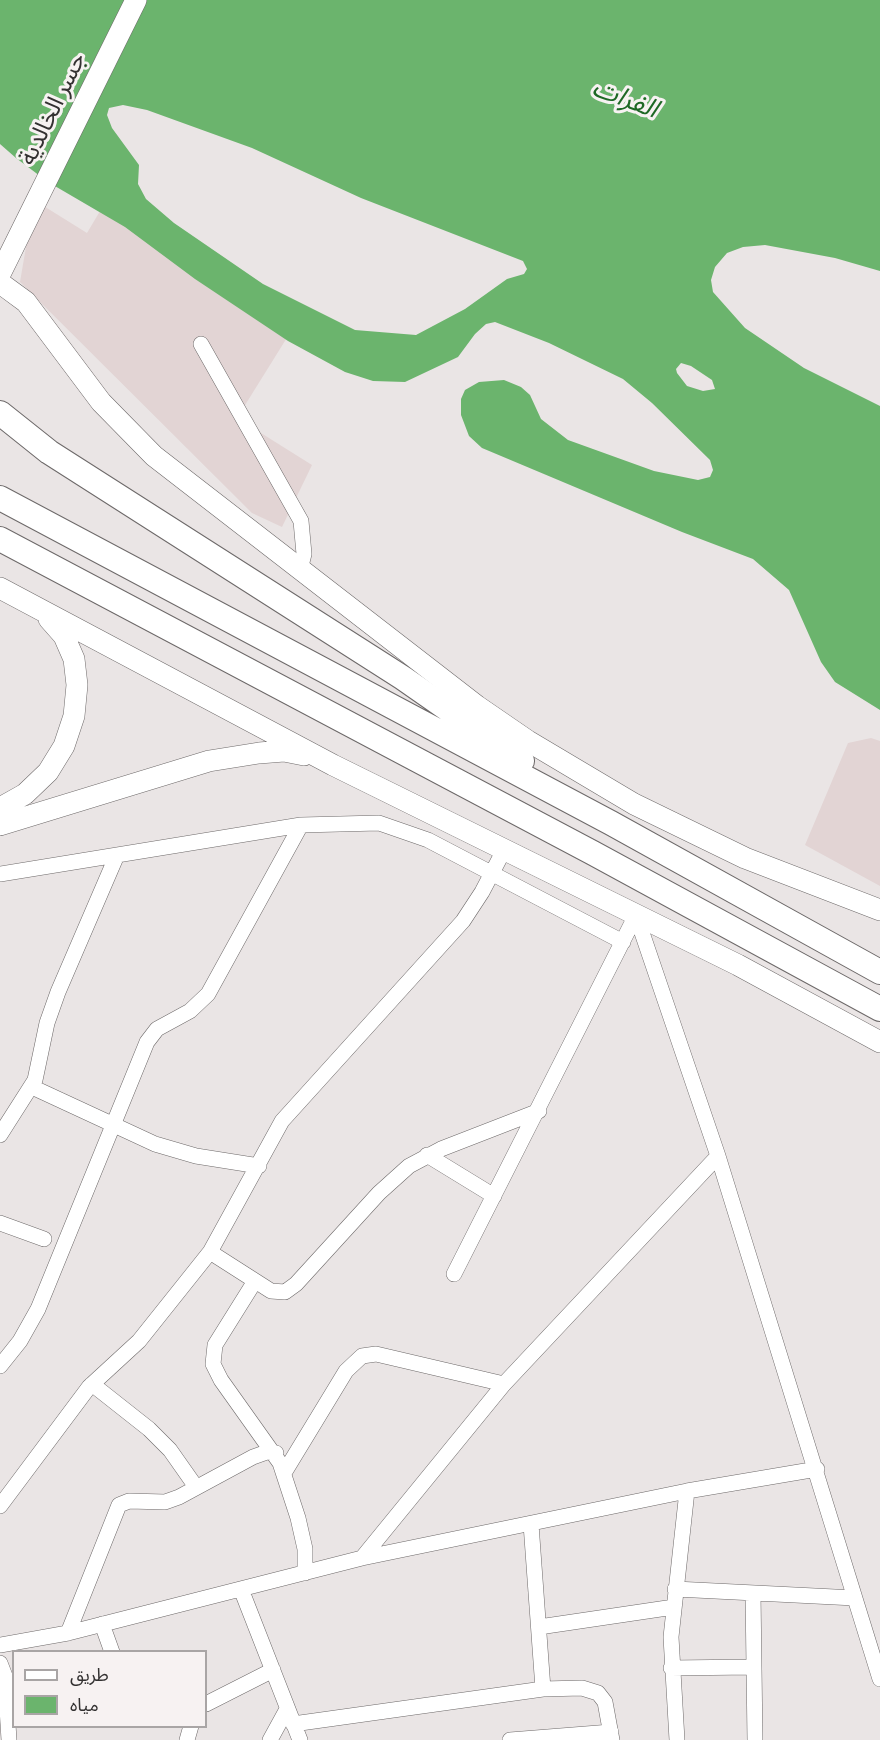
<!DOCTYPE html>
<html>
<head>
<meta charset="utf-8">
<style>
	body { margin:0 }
	#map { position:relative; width:880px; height:1740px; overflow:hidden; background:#eae5e5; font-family:"Zilla Slab","Noto Sans Arabic",serif }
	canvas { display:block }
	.legend { position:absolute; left:12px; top:1650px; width:195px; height:78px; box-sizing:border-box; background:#f7f2f2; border:2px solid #a9a5a5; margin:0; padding:8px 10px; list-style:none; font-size:18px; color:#333131 }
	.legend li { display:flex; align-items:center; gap:12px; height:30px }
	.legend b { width:30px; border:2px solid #a9a5a5 }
</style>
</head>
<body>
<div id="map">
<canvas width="880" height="1740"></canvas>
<ul class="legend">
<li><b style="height:8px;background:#fff"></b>طريق</li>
<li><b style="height:16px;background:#6bb46d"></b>مياه</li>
</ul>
</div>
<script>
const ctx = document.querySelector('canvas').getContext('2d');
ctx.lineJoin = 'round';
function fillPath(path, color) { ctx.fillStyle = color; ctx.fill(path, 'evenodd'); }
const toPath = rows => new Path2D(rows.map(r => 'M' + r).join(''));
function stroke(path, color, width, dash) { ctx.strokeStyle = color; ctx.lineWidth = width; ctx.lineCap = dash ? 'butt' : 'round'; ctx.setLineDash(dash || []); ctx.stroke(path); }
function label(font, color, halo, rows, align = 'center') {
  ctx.font = font + ' "Zilla Slab","Noto Sans Arabic",serif'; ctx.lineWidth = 6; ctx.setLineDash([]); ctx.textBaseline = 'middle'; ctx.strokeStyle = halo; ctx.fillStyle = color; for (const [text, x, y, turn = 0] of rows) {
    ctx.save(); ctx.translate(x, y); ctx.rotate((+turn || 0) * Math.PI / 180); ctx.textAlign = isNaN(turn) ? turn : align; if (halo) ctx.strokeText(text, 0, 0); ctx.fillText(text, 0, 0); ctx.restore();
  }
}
fillPath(toPath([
	[34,200,87,233,106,201,298,320,237,418,312,465,282,527,252,513,20,282],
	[871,738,880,741,880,886,805,845,848,743]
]), '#e2d4d4');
fillPath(toPath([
	[0,0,880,0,880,271,835,258,765,245,743,247,727,253,715,267,711,280,713,292,745,328,804,368,880,406,880,710,835,682,821,662,789,590,753,559,682,532,482,448,469,436,461,415,461,399,465,390,479,382,504,380,521,387,530,395,541,419,568,440,654,471,698,480,710,477,713,470,710,460,652,403,623,379,549,343,495,322,486,324,475,334,458,357,405,382,373,381,345,372,288,341,195,279,125,227,48,182,16,158,0,144],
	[123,105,147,110,252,148,361,198,523,261,527,269,524,274,507,279,465,309,416,335,355,330,263,284,174,223,146,199,138,184,139,165,112,128,107,115,109,108],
	[681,363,691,366,712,380,715,389,703,391,687,386,677,373,676,369]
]), '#6bb46d');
const minor = toPath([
	[201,344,301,521,304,554,300,570],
	[0,874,301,825,379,823,428,840,623,942],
	[636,915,718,1156,880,1679],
	[32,1087,155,1144,196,1156,259,1166],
	[0,1135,35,1080,47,1023,58,992,117,855],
	[427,1155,494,1196],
	[0,1223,44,1239],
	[210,1252,271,1291,285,1292,296,1284,379,1193,409,1166,441,1149,539,1111],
	[454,1274,636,915],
	[255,1281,215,1345,213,1364,221,1380,280,1463,298,1518,305,1549,305,1573],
	[0,1366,20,1341,38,1309,147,1042,157,1029,190,1011,208,994,301,825],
	[92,1384,149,1429,170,1450,196,1487],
	[284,1473,346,1371,362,1356,376,1354,504,1384],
	[0,1506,89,1387,139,1341,210,1252,282,1121,463,921,482,892,504,850],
	[531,1524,543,1689],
	[362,1558,504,1384,718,1156],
	[241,1589,300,1740],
	[675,1589,855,1598],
	[753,1593,755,1740],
	[102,1624,112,1652],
	[539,1627,674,1607],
	[68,1633,119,1505,129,1501,165,1502,179,1497,253,1457,267,1452,276,1453],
	[0,1645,68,1633,362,1558,687,1491,817,1469],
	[0,1663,5,1676,9,1740],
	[671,1668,752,1667],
	[206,1704,273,1670],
	[293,1724,543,1689,582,1688,598,1693,605,1702,612,1740],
	[187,1740,191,1726],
	[270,1740,287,1709],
	[510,1740,611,1732],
	[677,1740,671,1637,687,1491]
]);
const secondary = toPath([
	[0,274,136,0],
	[0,283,26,302,101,402,154,456,477,706,528,741,634,804,745,858,880,910],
	[0,588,333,765,738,965,880,1042],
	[0,808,25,794,48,772,64,746,74,716,77,685,74,659,64,636,49,619],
	[0,825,209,761,259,753,284,751,304,755]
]);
const trunk = toPath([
	[0,413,49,452,403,678,522,761],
	[0,498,611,823,880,972],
	[0,539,593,853,880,1009]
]);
stroke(minor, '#6d6969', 16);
stroke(secondary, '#6d6969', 22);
stroke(trunk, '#6d6969', 26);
stroke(minor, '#fff', 15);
stroke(secondary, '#fff', 21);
stroke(trunk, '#fff', 24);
label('24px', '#333131', '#f7f2f2', [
	["جسر الخالدية",53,109,-64]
]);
label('italic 26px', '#1e6825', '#f7f2f2', [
	["الفرات",625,99,21]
]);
</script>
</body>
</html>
